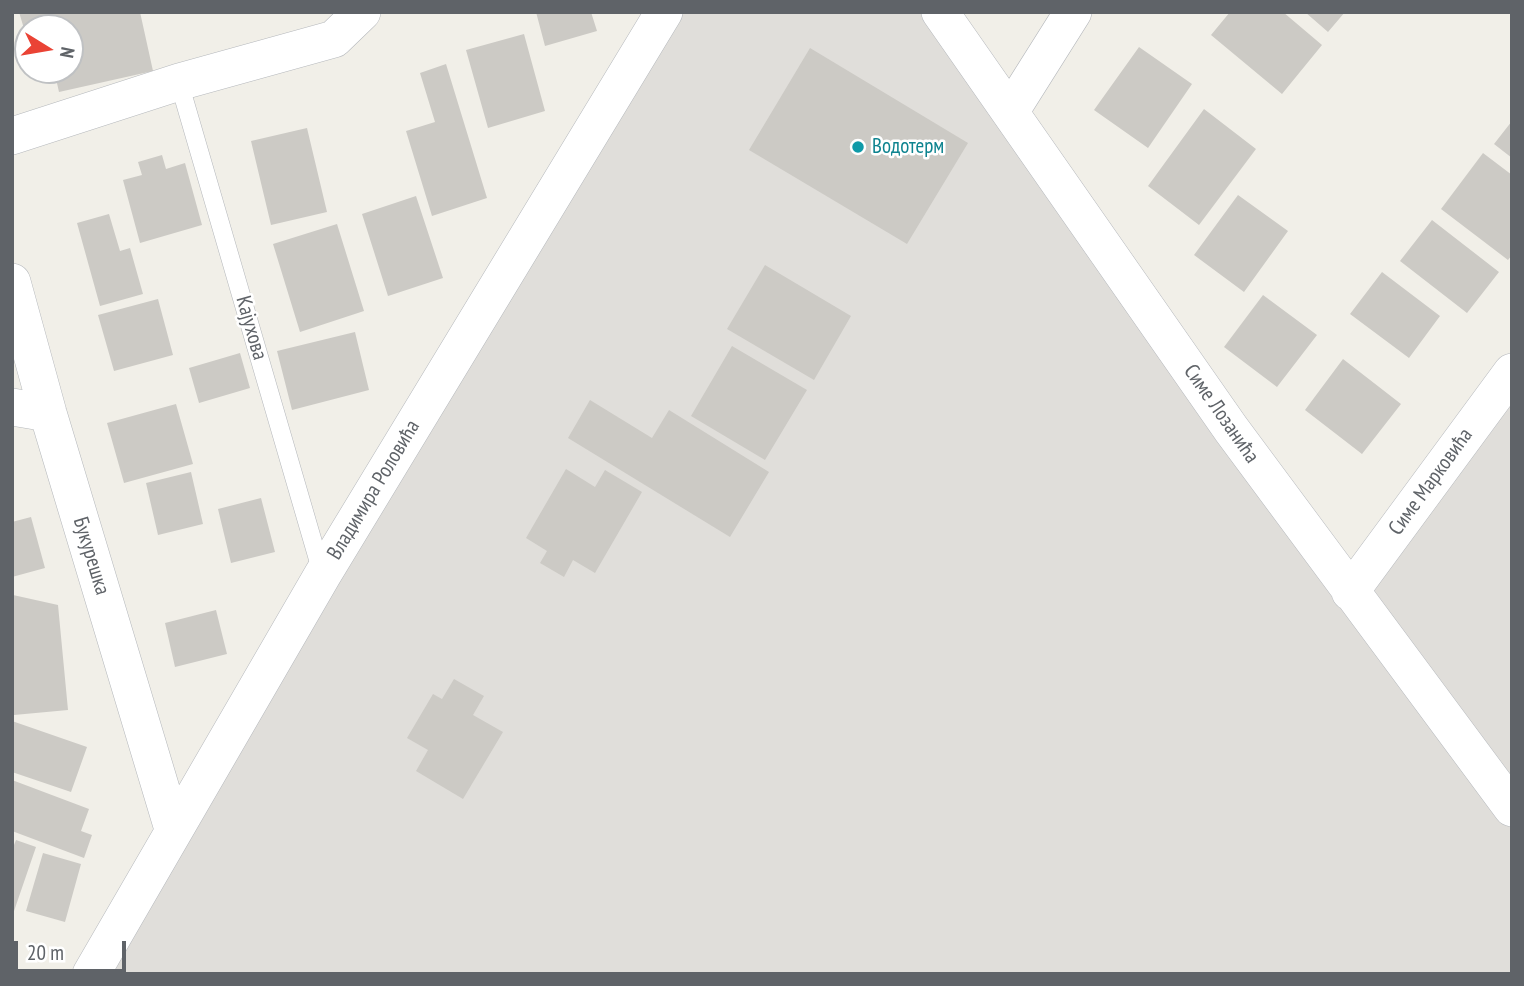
<!DOCTYPE html>
<html>
<head>
<meta charset="utf-8">
<style>
	body { margin:0 }
	#map { position:relative; width:1524px; height:986px; overflow:hidden; background:#f1efe8; font-family:"PT Sans Narrow",sans-serif }
	canvas { display:block }
	.frame { position:absolute; inset:0; border:14px solid #5f6368; pointer-events:none }
	.north { position:absolute; left:14px; top:14px; width:70px; height:70px; box-sizing:border-box; background:#fff; border:2px solid #bfc1c3; border-radius:50%; rotate:101deg; font-size:19px; font-weight:700; line-height:28px; text-align:center; color:#5f6368 }
	.north::after { content:''; display:block; margin:auto; width:24px; height:32px; background:#ea4335; clip-path:polygon(50% 0,100% 100%,50% 72%,0 100%) }
	.scale { position:absolute; left:14px; top:941px; width:112px; height:32px; box-sizing:border-box; border:4px solid #5f6368; border-top:0; padding-left:9px; font-size:21px; line-height:24px; white-space:nowrap; color:#5f6368; -webkit-text-stroke:5px #fff; paint-order:stroke }
</style>
</head>
<body>
<div id="map">
<canvas width="1524" height="986"></canvas>
<div class="frame"></div>
<div class="north">N</div>
<div class="scale">20 m</div>
</div>
<script>
const ctx = document.querySelector('canvas').getContext('2d');
ctx.lineJoin = 'round';
function fillPath(path, color) { ctx.fillStyle = color; ctx.fill(path, 'evenodd'); }
const toPath = rows => new Path2D(rows.map(r => 'M' + r).join(''));
function stroke(path, color, width, dash) { ctx.strokeStyle = color; ctx.lineWidth = width; ctx.lineCap = dash ? 'butt' : 'round'; ctx.setLineDash(dash || []); ctx.stroke(path); }
function label(font, color, halo, rows, align = 'center') {
  ctx.font = font + ' "PT Sans Narrow",sans-serif'; ctx.lineWidth = 5; ctx.setLineDash([]); ctx.textBaseline = 'middle'; ctx.strokeStyle = halo; ctx.fillStyle = color; for (const [text, x, y, turn = 0] of rows) {
    ctx.save(); ctx.translate(x, y); ctx.rotate((+turn || 0) * Math.PI / 180); ctx.textAlign = isNaN(turn) ? turn : align; if (halo) ctx.strokeText(text, 0, 0); ctx.fillText(text, 0, 0); ctx.restore();
  }
}
fillPath(toPath([
	[664,12,940,12,1350,591,1512,372,1512,974,91,974]
]), '#e0deda');
fillPath(toPath([
	[19,12,140,12,153,71,59,92,54,70,70,70,70,28,44,26,28,28,25,32],
	[536,12,591,12,597,31,545,46],
	[1230,12,1283,12,1322,45,1282,94,1211,35],
	[1305,12,1345,12,1328,32],
	[524,34,545,111,488,128,466,50],
	[1139,47,1192,84,1148,148,1094,110],
	[810,48,968,143,907,244,749,150],
	[446,64,487,198,432,216,406,131,435,122,420,73],
	[1204,109,1256,149,1199,225,1148,186],
	[1512,121,1512,158,1494,144],
	[307,128,327,212,271,225,251,141],
	[1483,153,1512,175,1512,255,1508,260,1441,209],
	[162,155,166,169,185,163,202,225,140,243,123,180,142,175,138,162],
	[1238,195,1288,231,1244,292,1194,255],
	[416,196,443,278,388,296,362,214],
	[109,214,120,251,130,248,143,294,100,306,77,223],
	[1432,220,1499,272,1467,313,1400,261],
	[337,224,364,311,300,332,273,244],
	[765,265,851,316,814,380,727,329],
	[1382,272,1440,316,1409,358,1350,314],
	[1263,295,1317,335,1277,387,1224,347],
	[158,299,173,355,114,371,98,315],
	[355,332,369,390,292,410,277,351],
	[732,346,807,390,765,460,691,416],
	[240,353,250,388,199,403,189,368],
	[1343,359,1401,404,1362,454,1305,410],
	[590,400,652,438,669,410,769,472,730,537,568,438],
	[176,404,193,464,124,483,107,423],
	[566,469,595,487,605,470,642,492,595,573,573,560,564,577,540,563,547,551,526,538],
	[191,472,203,524,158,535,146,483],
	[261,498,275,552,231,563,218,509],
	[31,517,45,568,12,577,12,522],
	[13,595,58,605,68,710,14,715],
	[216,610,227,654,175,667,165,623],
	[454,679,484,696,473,715,503,732,463,799,416,771,428,750,407,738,433,694,442,699],
	[12,721,87,747,71,792,12,772],
	[12,780,89,809,81,831,92,835,84,858,12,831],
	[16,840,36,847,13,914,12,850],
	[43,853,81,864,65,922,26,911]
]), '#cccac5');
const service = toPath([
	[179,82,322,573]
]);
const minor = toPath([
	[940,12,1231,429,1512,808],
	[1010,112,1073,12],
	[12,136,179,82,334,39,362,12],
	[12,282,48,413,173,829],
	[12,407,48,413],
	[1350,592,1512,372],
	[91,974,323,574,664,12]
]);
stroke(service, '#b5b8bc', 19);
stroke(minor, '#b5b8bc', 38);
stroke(service, '#fff', 18);
stroke(minor, '#fff', 37);
for (const [x, y, r, color] of [
	[858,147,7,"#0f9aa8"]
]) { const dot = new Path2D(); dot.arc(x, y, r, 0, 2 * Math.PI); ctx.fillStyle = color; ctx.fill(dot); stroke(dot, '#fff', 2.5); }
label('21px', '#0d838f', '#fff', [
	["Водотерм",872,147]
], 'left');
label('21px', '#5f6368', '#fff', [
	["Кајухова",251,328,74],
	["Симе Лозанића",1221,414,55],
	["Симе Марковића",1431,482,-54],
	["Владимира Роловића",374,490,-59],
	["Букурешка",91,556,73]
]);
</script>
</body>
</html>
